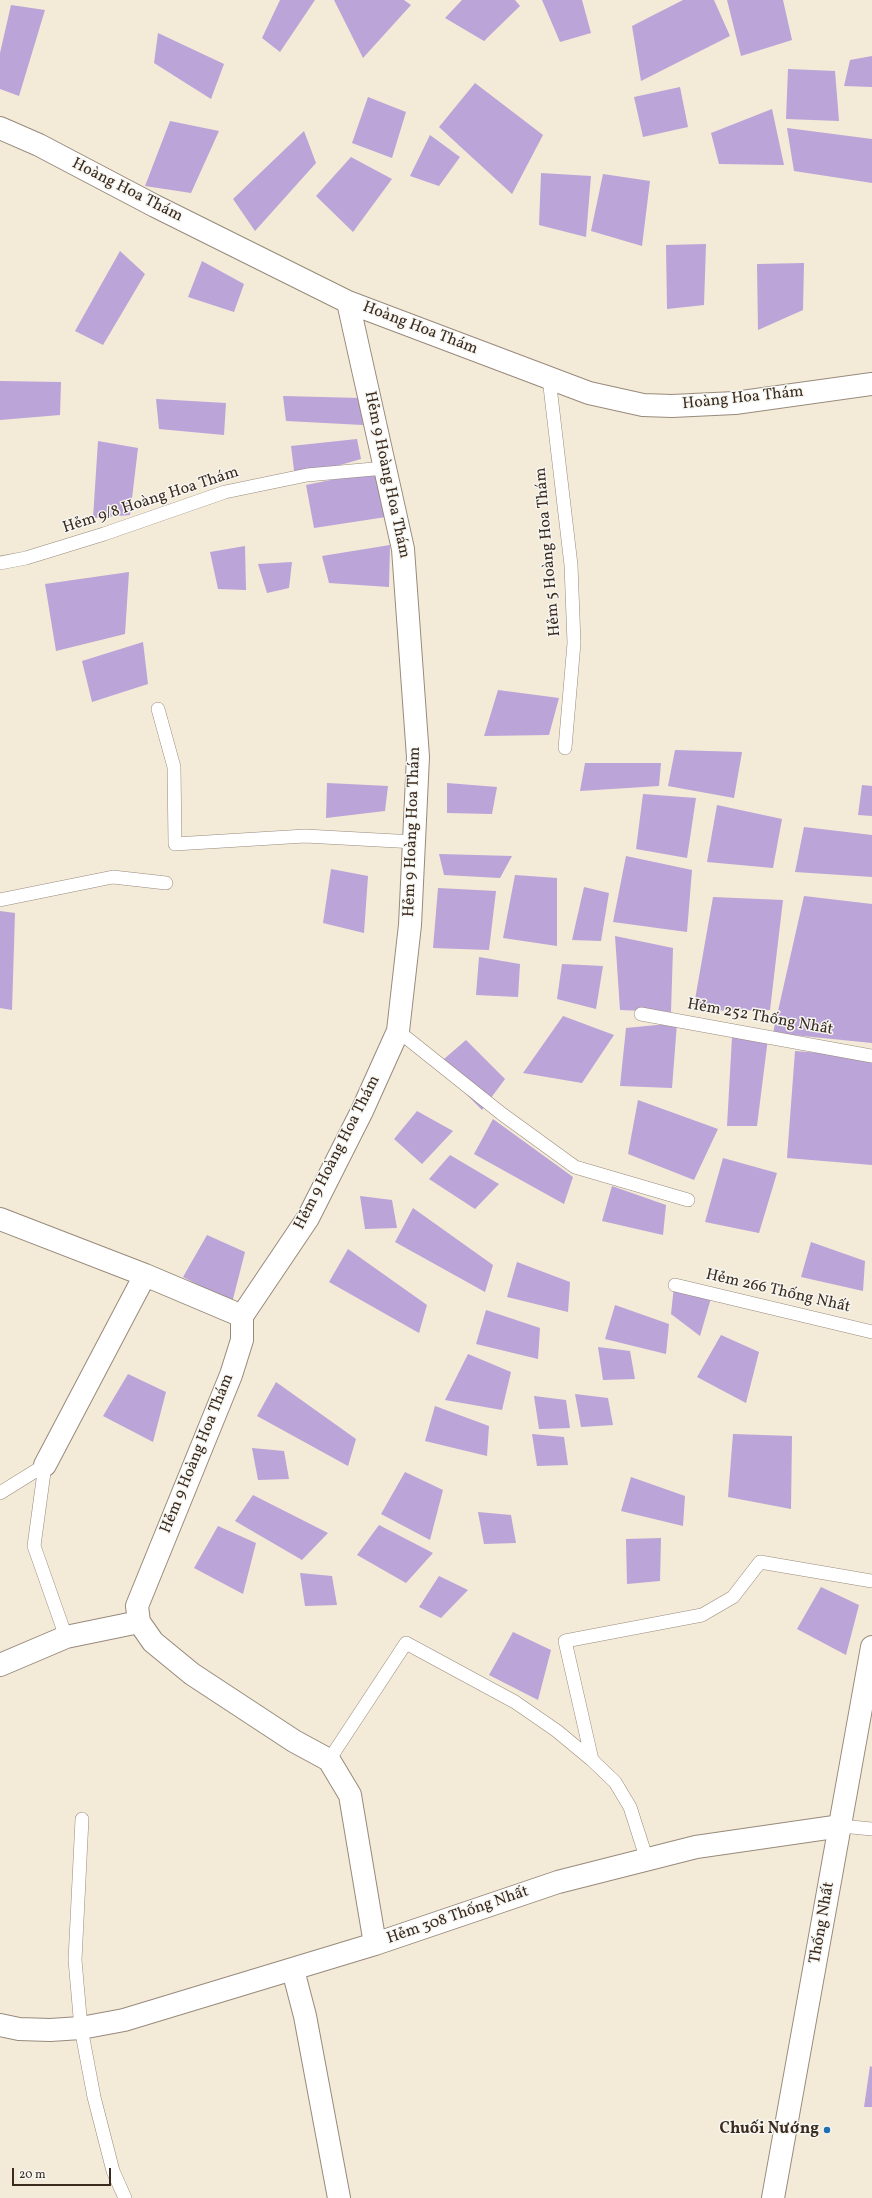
<!DOCTYPE html>
<html>
<head>
<meta charset="utf-8">
<style>
	body { margin:0 }
	#map { position:relative; width:872px; height:2198px; overflow:hidden; background:#f4ead8; font-family:Vollkorn,serif }
	canvas { display:block }
	.scale { position:absolute; left:12px; top:2168px; width:99px; height:18px; box-sizing:border-box; border:2px solid #3b2a1e; border-top:0; padding-left:5px; font-size:12px; line-height:14px; white-space:nowrap; color:#3b2a1e; -webkit-text-stroke:3px #f6f6f2; paint-order:stroke }
</style>
</head>
<body>
<div id="map">
<canvas width="872" height="2198"></canvas>
<div class="scale">20 m</div>
</div>
<script>
const ctx = document.querySelector('canvas').getContext('2d');
ctx.lineJoin = 'round';
function fillPath(path, color) { ctx.fillStyle = color; ctx.fill(path, 'evenodd'); }
const toPath = rows => new Path2D(rows.map(r => 'M' + r).join(''));
function stroke(path, color, width, dash) { ctx.strokeStyle = color; ctx.lineWidth = width; ctx.lineCap = dash ? 'butt' : 'round'; ctx.setLineDash(dash || []); ctx.stroke(path); }
function label(font, color, halo, rows, align = 'center') {
  ctx.font = font + ' Vollkorn,serif'; ctx.lineWidth = 3; ctx.setLineDash([]); ctx.textBaseline = 'middle'; ctx.strokeStyle = halo; ctx.fillStyle = color; for (const [text, x, y, turn = 0] of rows) {
    ctx.save(); ctx.translate(x, y); ctx.rotate((+turn || 0) * Math.PI / 180); ctx.textAlign = isNaN(turn) ? turn : align; if (halo) ctx.strokeText(text, 0, 0); ctx.fillText(text, 0, 0); ctx.restore();
  }
}
fillPath(toPath([
	[280,0,315,0,280,52,262,38],
	[334,0,404,0,411,5,363,58],
	[462,0,515,0,520,6,484,41,445,18],
	[542,0,582,0,591,33,560,42],
	[683,0,714,0,730,36,641,81,632,26],
	[727,0,783,0,792,40,741,56],
	[11,5,45,10,19,96,0,89,0,53],
	[158,33,224,64,211,99,154,63],
	[872,56,872,87,844,86,850,60],
	[788,69,835,71,839,121,786,119],
	[475,83,543,135,512,194,439,127],
	[680,87,688,127,643,137,634,97],
	[368,97,406,112,392,158,352,143],
	[772,109,784,165,719,164,711,133],
	[170,121,219,131,191,193,145,186],
	[787,128,872,139,872,183,794,171],
	[304,131,316,163,255,231,233,199],
	[430,135,460,157,439,186,410,176],
	[351,157,392,179,353,232,316,196],
	[541,173,591,176,586,237,539,225],
	[603,174,650,181,642,246,591,231],
	[706,244,704,305,667,309,666,245],
	[120,251,145,274,103,345,75,331],
	[202,261,244,284,234,312,188,297],
	[804,263,803,310,758,330,757,264],
	[0,381,61,382,60,415,0,420],
	[283,396,360,398,363,425,286,421],
	[156,399,226,403,224,435,159,429],
	[357,439,361,459,295,478,291,446],
	[98,441,138,448,130,515,93,518],
	[380,470,386,517,314,528,306,485],
	[390,545,389,587,329,583,322,556],
	[245,546,246,590,218,589,210,552],
	[292,562,289,588,267,593,258,564],
	[129,572,125,634,56,651,45,584],
	[143,642,148,684,92,702,82,661],
	[498,690,559,698,549,735,484,736],
	[675,750,742,752,734,798,668,786],
	[585,763,661,763,659,786,580,791],
	[327,783,388,786,385,811,326,818],
	[447,783,497,787,492,814,447,813],
	[862,785,872,786,872,816,858,815],
	[643,794,696,798,687,858,636,849],
	[717,805,782,819,773,868,707,862],
	[804,827,872,835,872,877,795,872],
	[439,854,512,856,500,878,444,875],
	[626,856,692,870,687,932,613,922],
	[331,869,368,876,364,933,323,923],
	[515,875,557,878,557,946,503,938],
	[584,887,609,893,601,941,572,940],
	[438,888,496,891,489,950,433,948],
	[804,896,872,904,872,1043,773,1033],
	[713,897,783,900,770,1010,693,1011],
	[0,911,15,913,12,1010,0,1008],
	[615,936,673,948,671,1012,620,1010],
	[479,957,520,964,518,997,476,995],
	[562,964,603,966,596,1009,557,999],
	[563,1016,614,1035,582,1083,523,1073],
	[677,1023,672,1088,620,1086,626,1028],
	[732,1037,768,1038,757,1126,727,1126],
	[466,1040,505,1079,482,1110,437,1065],
	[795,1051,872,1057,872,1165,787,1158],
	[638,1100,718,1129,694,1180,628,1154],
	[417,1111,453,1131,422,1164,394,1139],
	[493,1119,573,1177,564,1204,474,1154],
	[450,1155,499,1184,475,1209,429,1179],
	[723,1158,777,1173,759,1233,705,1222],
	[612,1186,666,1205,663,1235,602,1221],
	[360,1196,392,1200,397,1228,365,1229],
	[413,1208,493,1265,485,1292,395,1242],
	[207,1235,245,1252,232,1303,183,1277],
	[811,1242,865,1261,863,1291,801,1277],
	[348,1249,427,1305,419,1333,329,1282],
	[517,1262,570,1282,568,1312,507,1297],
	[674,1286,714,1288,700,1336,671,1314],
	[615,1305,669,1324,666,1354,605,1339],
	[486,1310,540,1328,538,1359,476,1344],
	[721,1335,759,1352,746,1403,697,1377],
	[598,1347,630,1351,635,1379,603,1380],
	[468,1354,511,1372,502,1410,445,1400],
	[128,1374,166,1392,153,1442,103,1416],
	[276,1382,356,1439,348,1466,257,1416],
	[575,1394,608,1398,613,1425,581,1427],
	[534,1396,566,1400,570,1428,539,1429],
	[435,1406,489,1426,487,1456,425,1441],
	[532,1434,564,1437,568,1465,537,1466],
	[733,1434,792,1436,791,1509,728,1497],
	[252,1448,284,1451,289,1479,258,1480],
	[405,1472,443,1490,430,1540,381,1514],
	[631,1477,685,1496,683,1526,621,1511],
	[253,1495,328,1533,302,1560,235,1521],
	[478,1512,511,1515,516,1543,484,1544],
	[379,1525,433,1553,406,1583,357,1555],
	[218,1526,256,1543,243,1594,194,1568],
	[661,1538,660,1581,627,1584,626,1539],
	[300,1573,332,1576,337,1605,305,1606],
	[439,1576,468,1590,441,1618,419,1607],
	[821,1587,859,1605,846,1655,797,1629],
	[513,1632,551,1650,538,1700,489,1675],
	[870,2066,872,2067,872,2107,864,2107]
]), '#baa4d8');
const service = toPath([
	[549,378,571,565,574,643,565,748],
	[0,563,26,558,104,534,225,492,307,475,385,468],
	[158,709,174,767,175,844,305,836,415,842],
	[0,900,113,877,166,883],
	[641,1014,872,1056],
	[398,1031,502,1114,575,1167,688,1200],
	[675,1285,872,1332],
	[45,1465,34,1546,66,1637],
	[0,1493,45,1465],
	[329,1760,406,1643,515,1702,557,1731,592,1760,615,1782,630,1807,647,1860],
	[592,1760,565,1641,702,1615,733,1597,760,1562,872,1581],
	[82,1819,75,1960,81,2028,94,2097,113,2171,125,2198],
	[841,1826,872,1829]
]);
const minor = toPath([
	[0,128,39,145,155,206,348,302,589,393,643,405,672,406,735,403,872,384],
	[348,302,403,549,418,757,410,925,398,1031,362,1111,308,1218,242,1316,242,1340,231,1375,137,1606,139,1622,153,1642,192,1674,294,1741,329,1760,350,1795,375,1944],
	[0,1219,145,1275,242,1316],
	[45,1465,145,1275],
	[0,1665,66,1637,139,1622],
	[293,1970,305,2016,339,2198],
	[0,2025,19,2029,50,2030,81,2028,124,2020,375,1944,558,1882,696,1847,841,1826]
]);
const primary = toPath([
	[773,2198,872,1647]
]);
stroke(service, '#988a7b', 14);
stroke(minor, '#988a7b', 24);
stroke(primary, '#988a7b', 24);
stroke(service, '#fff', 13);
stroke(minor, '#fff', 22);
stroke(primary, '#fff', 22);
for (const [x, y, r, color] of [
	[827,2130,4,"#1f6fb2"]
]) { const dot = new Path2D(); dot.arc(x, y, r, 0, 2 * Math.PI); ctx.fillStyle = color; ctx.fill(dot); stroke(dot, '#f6f6f2', 1.5); }
label('16px', '#3b2a1e', '#f6f6f2', [
	["Hoàng Hoa Thám",127,191,27],
	["Hoàng Hoa Thám",420,329,21],
	["Hoàng Hoa Thám",743,399,-6],
	["Hẻm 9 Hoàng Hoa Thám",386,475,78],
	["Hẻm 9/8 Hoàng Hoa Thám",151,501,-18],
	["Hẻm 5 Hoàng Hoa Thám",549,552,-95],
	["Hẻm 9 Hoàng Hoa Thám",413,832,-88],
	["Hẻm 252 Thống Nhất",760,1018,10],
	["Hẻm 9 Hoàng Hoa Thám",338,1153,-63],
	["Hẻm 266 Thống Nhất",778,1292,13],
	["Hẻm 9 Hoàng Hoa Thám",198,1454,-68],
	["Hẻm 308 Thống Nhất",458,1916,-19],
	["Thống Nhất",823,1923,-80]
]);
label('bold 16px', '#3b2a1e', '#f6f6f2', [
	["Chuối Nướng",819,2130]
], 'right');
</script>
</body>
</html>
